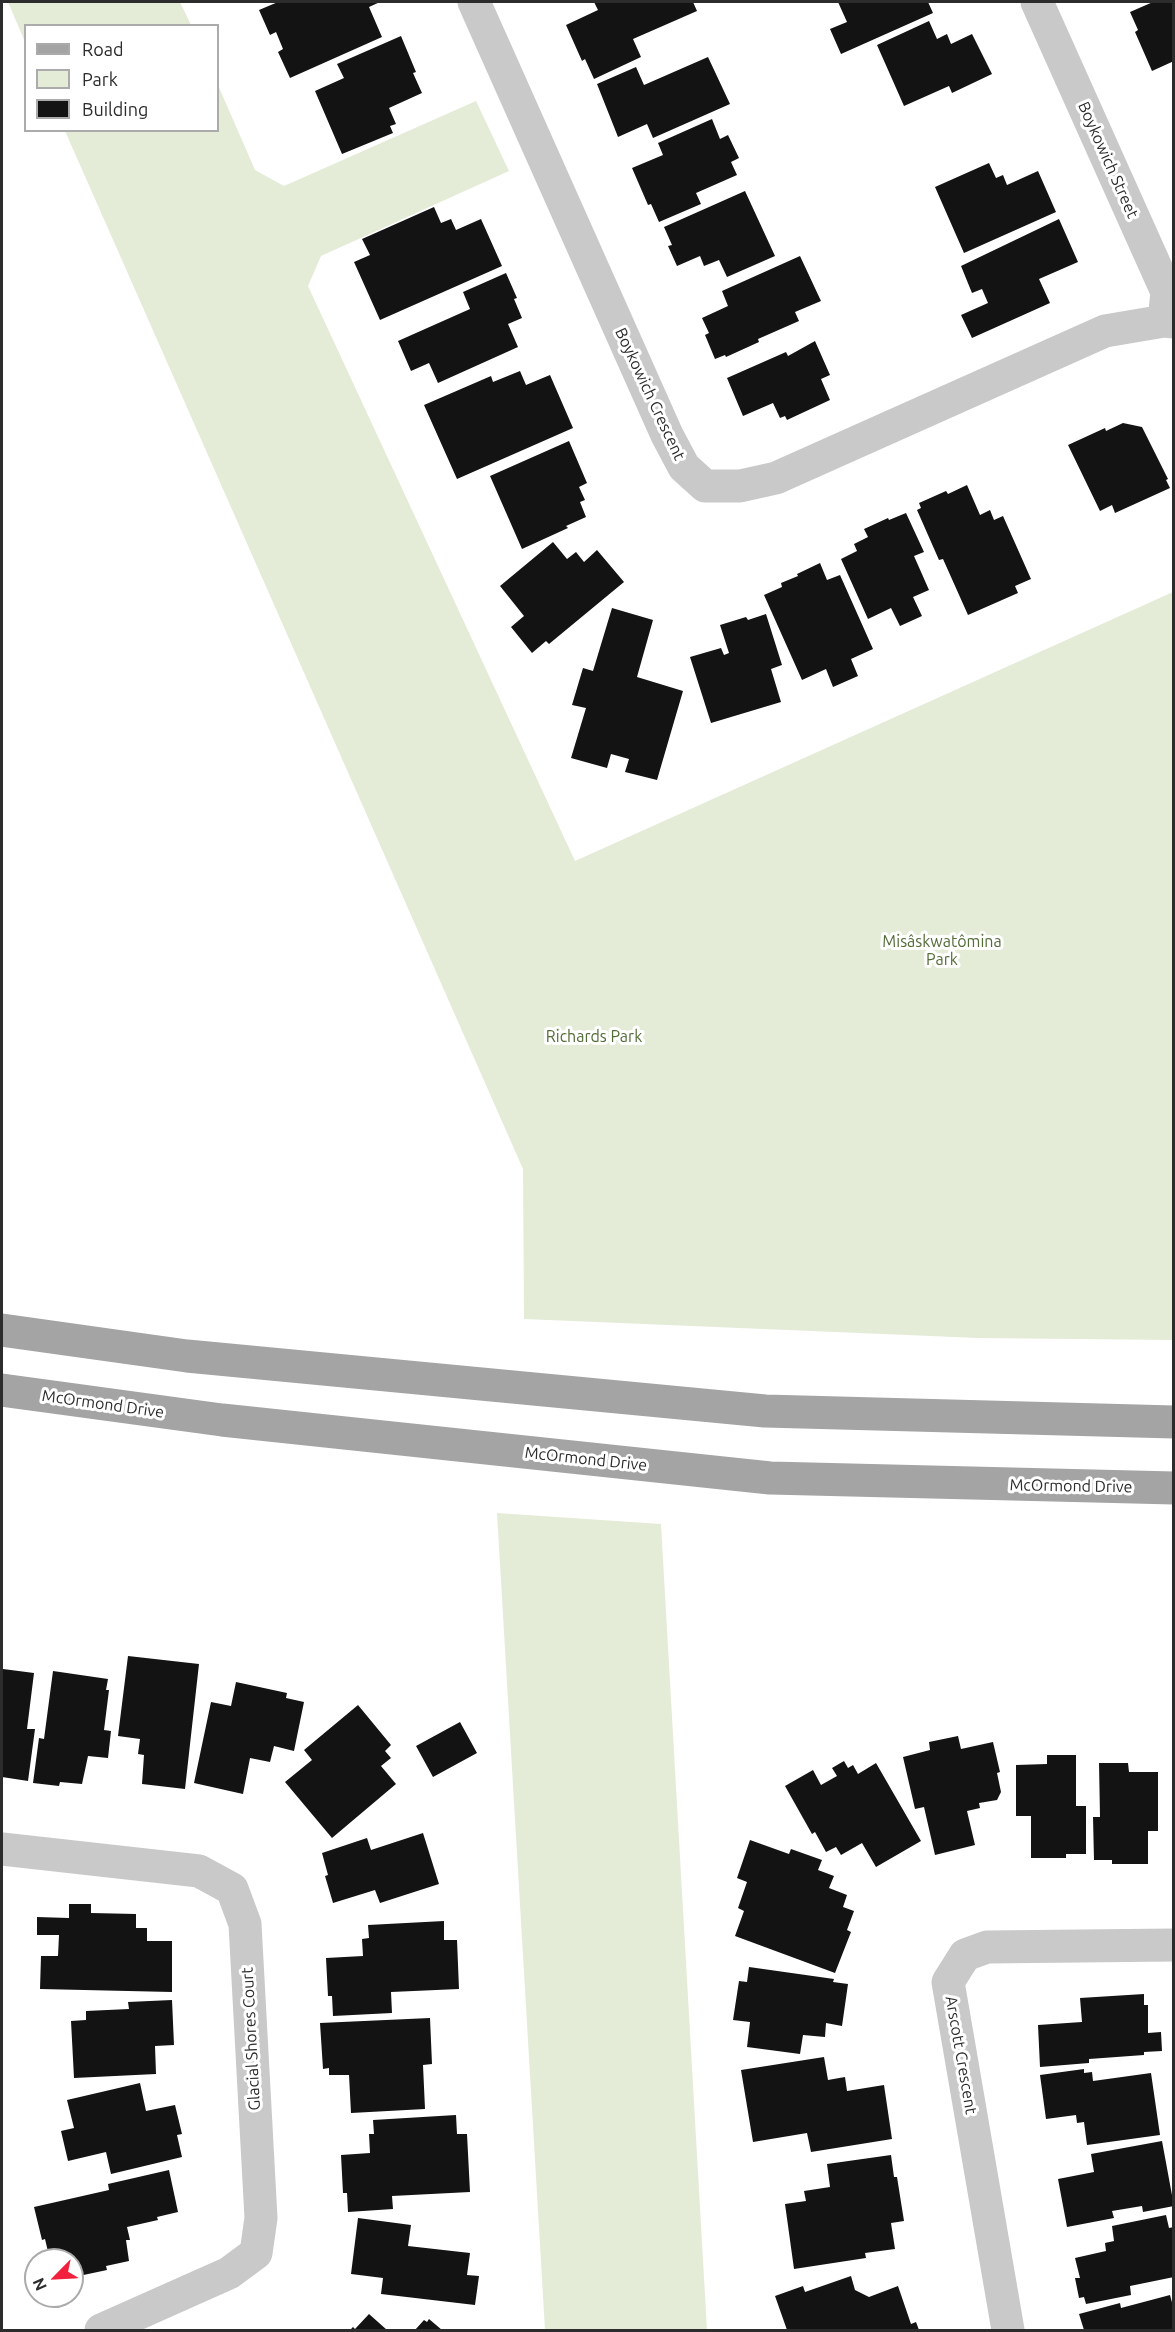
<!DOCTYPE html>
<html>
<head>
<meta charset="utf-8">
<style>
	body { margin:0 }
	#map { position:relative; width:1175px; height:2332px; overflow:hidden; background:#fff; font-family:Ubuntu,sans-serif }
	canvas { display:block }
	.frame { position:absolute; inset:0; border:3px solid #2c2c2c; pointer-events:none }
	.legend { position:absolute; left:24px; top:24px; width:195px; height:108px; box-sizing:border-box; background:#fff; border:2px solid #ababab; margin:0; padding:8px 10px; list-style:none; font-size:18px; color:#2c2c2c }
	.legend li { display:flex; align-items:center; gap:12px; height:30px }
	.legend b { width:30px; border:2px solid #ababab }
	.north { position:absolute; left:24px; top:2248px; width:60px; height:60px; box-sizing:border-box; background:#fff; border:2px solid #ababab; border-radius:50%; rotate:246deg; font-size:16px; font-weight:700; line-height:24px; text-align:center; color:#2c2c2c }
	.north::after { content:''; display:block; margin:auto; width:21px; height:27px; background:#f2203d; clip-path:polygon(50% 0,100% 100%,50% 72%,0 100%) }
</style>
</head>
<body>
<div id="map">
<canvas width="1175" height="2332"></canvas>
<div class="frame"></div>
<ul class="legend">
<li><b style="height:8px;background:#a4a4a4"></b>Road</li>
<li><b style="height:16px;background:#e4ecd8"></b>Park</li>
<li><b style="height:16px;background:#131313"></b>Building</li>
</ul>
<div class="north">N</div>
</div>
<script>
const ctx = document.querySelector('canvas').getContext('2d');
ctx.lineJoin = 'round';
function fillPath(path, color) { ctx.fillStyle = color; ctx.fill(path, 'evenodd'); }
const toPath = rows => new Path2D(rows.map(r => 'M' + r).join(''));
function stroke(path, color, width, dash) { ctx.strokeStyle = color; ctx.lineWidth = width; ctx.lineCap = dash ? 'butt' : 'round'; ctx.setLineDash(dash || []); ctx.stroke(path); }
function label(font, color, halo, rows, align = 'center') {
  ctx.font = font + ' Ubuntu,sans-serif'; ctx.lineWidth = 6; ctx.setLineDash([]); ctx.textBaseline = 'middle'; ctx.strokeStyle = halo; ctx.fillStyle = color; for (const [text, x, y, turn = 0] of rows) {
    ctx.save(); ctx.translate(x, y); ctx.rotate((+turn || 0) * Math.PI / 180); ctx.textAlign = isNaN(turn) ? turn : align; if (halo) ctx.strokeText(text, 0, 0); ctx.fillText(text, 0, 0); ctx.restore();
  }
}
fillPath(toPath([
	[8,2,180,2,191,25,26,26,25,42],
	[218,85,255,170,284,186,476,101,509,171,321,256,308,286,575,861,1173,592,1173,1340,978,1338,524,1319,523,1169,65,131,218,130],
	[497,1513,661,1524,707,2330,545,2330]
]), '#e4ecd8');
fillPath(toPath([
	[278,2,380,2,369,7,382,37,290,78,278,52,283,49,276,32,270,35,259,10],
	[594,2,693,2,697,11,633,39,641,57,594,79,585,59,582,61,566,25,598,10],
	[838,2,928,2,933,13,841,54,830,29,847,22],
	[1153,2,1174,2,1174,61,1152,71,1135,32,1138,30,1130,12],
	[929,21,937,39,947,34,951,44,972,34,992,74,952,93,949,86,904,106,877,45],
	[401,36,416,72,413,73,422,93,389,108,396,124,390,126,393,133,342,154,315,91,344,78,337,64],
	[708,57,730,104,653,138,647,124,618,137,597,84,636,67,644,85],
	[712,119,720,139,728,135,739,158,731,162,737,175,696,193,701,204,659,222,651,204,648,205,632,168,663,155,658,143],
	[989,163,996,178,1003,175,1007,185,1038,171,1056,212,964,253,935,187],
	[745,191,775,256,727,277,719,260,704,266,700,256,677,266,668,246,672,245,664,227],
	[434,207,441,223,451,219,456,230,481,219,502,266,380,320,354,262,370,255,362,239],
	[1059,219,1078,262,1039,279,1050,303,972,338,961,315,988,303,982,289,972,293,961,266],
	[800,256,821,301,795,312,799,321,758,339,759,342,726,357,725,355,715,359,705,335,709,333,702,318,728,306,722,291],
	[506,273,517,298,514,299,522,318,508,324,518,347,438,383,429,363,411,371,398,341,470,309,463,292],
	[815,341,830,375,821,379,830,400,787,420,785,416,780,418,773,403,743,416,727,378,786,352,788,356],
	[520,371,526,385,550,375,573,428,457,479,424,405,491,376,493,382],
	[1123,423,1142,427,1168,479,1166,480,1170,488,1115,513,1112,505,1100,511,1068,445,1105,428,1106,431],
	[569,441,587,483,579,487,585,500,580,502,586,517,566,526,568,528,522,549,490,476],
	[967,485,980,515,990,510,994,520,1003,516,1031,579,1015,586,1018,593,968,615,943,559,939,560,917,510,921,508,919,503,946,491,948,494],
	[906,513,924,552,914,556,929,590,913,597,922,616,900,626,891,608,868,619,841,559,857,551,854,544,868,537,864,529,888,518,889,520],
	[553,542,567,559,576,552,584,562,597,550,624,582,549,644,546,641,532,653,511,627,524,616,500,586],
	[820,563,827,580,840,575,873,649,851,659,858,676,833,687,826,669,802,680,764,595,782,587,781,583,798,576,797,574],
	[612,608,653,620,637,677,683,691,657,780,625,772,629,759,611,754,607,768,571,758,586,708,572,705,583,668,593,671],
	[766,614,782,665,771,669,781,702,711,723,690,657,721,648,724,655,729,653,720,625,746,617,748,620],
	[128,1656,199,1664,185,1789,142,1784,144,1755,138,1754,140,1739,118,1736],
	[3,1669,34,1673,27,1729,35,1729,28,1781,2,1777],
	[53,1671,108,1679,106,1690,109,1690,104,1730,111,1731,108,1758,88,1756,82,1784,60,1782,59,1786,33,1783,39,1738,44,1739],
	[236,1682,287,1693,286,1698,304,1702,294,1751,274,1746,270,1762,250,1758,243,1794,194,1783,211,1702,231,1706],
	[358,1705,391,1745,385,1751,391,1758,381,1766,396,1784,332,1838,285,1782,312,1760,304,1750],
	[460,1722,477,1753,433,1777,416,1746],
	[958,1736,961,1749,993,1742,1000,1772,997,1773,1001,1792,997,1800,979,1803,980,1808,967,1811,975,1845,935,1855,924,1807,915,1809,903,1757,930,1750,929,1742],
	[1047,1755,1076,1755,1076,1806,1086,1806,1086,1854,1066,1854,1066,1858,1031,1858,1031,1816,1016,1816,1016,1765,1047,1764],
	[844,1761,848,1768,853,1765,858,1774,876,1763,921,1841,876,1867,862,1843,841,1855,836,1847,826,1852,815,1832,812,1834,785,1786,813,1770,821,1785,837,1776,832,1768],
	[1099,1763,1128,1763,1129,1772,1158,1772,1158,1831,1148,1831,1148,1864,1112,1864,1112,1860,1094,1860,1093,1817,1100,1817],
	[423,1833,439,1884,380,1903,375,1890,333,1903,325,1876,328,1875,322,1853,367,1838,371,1850],
	[750,1840,789,1854,791,1849,822,1860,818,1870,834,1876,829,1888,847,1895,843,1907,854,1911,847,1930,851,1932,835,1973,735,1936,744,1911,738,1908,747,1882,737,1878],
	[69,1904,91,1904,91,1913,136,1914,136,1928,147,1928,147,1941,172,1941,172,1992,40,1989,41,1956,58,1956,59,1935,37,1935,37,1917,69,1918],
	[444,1921,444,1940,457,1940,459,1989,391,1992,392,2013,333,2016,332,1996,328,1996,326,1958,363,1956,362,1939,369,1938,368,1925],
	[749,1967,834,1979,833,1982,848,1984,842,2026,826,2023,825,2037,803,2035,800,2054,747,2047,750,2022,733,2020,739,1981,747,1982],
	[1144,1994,1144,2005,1148,2005,1148,2033,1161,2032,1162,2051,1144,2052,1144,2055,1089,2059,1089,2063,1040,2067,1038,2025,1082,2022,1080,1998],
	[172,2000,174,2045,155,2046,156,2074,74,2078,71,2021,86,2020,86,2011,129,2009,128,2002],
	[430,2018,432,2064,423,2065,425,2109,351,2113,349,2075,329,2075,329,2068,323,2069,320,2023],
	[824,2057,828,2080,845,2077,847,2091,884,2085,892,2139,811,2152,807,2133,753,2142,741,2070],
	[1084,2069,1084,2073,1092,2072,1093,2081,1151,2073,1160,2135,1087,2145,1084,2122,1077,2123,1076,2115,1046,2119,1040,2075],
	[140,2083,146,2111,175,2105,182,2134,177,2135,182,2157,111,2174,106,2152,68,2161,61,2131,74,2128,67,2100],
	[456,2115,457,2134,467,2134,470,2192,392,2196,393,2209,348,2212,347,2193,343,2193,341,2155,370,2153,369,2134,374,2134,373,2120],
	[1162,2141,1174,2206,1143,2212,1142,2206,1112,2211,1114,2218,1067,2227,1058,2179,1094,2172,1091,2154],
	[891,2155,894,2177,897,2177,904,2221,891,2223,895,2249,865,2253,866,2258,794,2269,785,2204,806,2201,804,2191,830,2187,827,2164],
	[169,2170,178,2212,157,2217,158,2220,127,2227,130,2240,126,2240,129,2261,106,2266,107,2270,74,2277,72,2274,72,2260,50,2260,45,2239,42,2240,34,2207,109,2190,108,2184],
	[1166,2215,1169,2228,1174,2227,1174,2277,1130,2286,1131,2295,1086,2304,1084,2297,1079,2298,1075,2278,1080,2278,1075,2258,1106,2251,1105,2243,1114,2241,1112,2226],
	[358,2218,411,2225,408,2246,470,2253,467,2275,479,2276,475,2305,381,2294,383,2278,351,2274],
	[851,2276,855,2290,869,2297,898,2286,911,2324,916,2322,919,2330,787,2330,775,2296,803,2286,805,2292],
	[1170,2295,1174,2310,1174,2330,1084,2330,1079,2314,1120,2303,1121,2308],
	[369,2314,387,2330,350,2330,353,2327,355,2329],
	[429,2319,442,2330,415,2330,424,2320,427,2322]
]), '#131313');
stroke(toPath([
	[474,2,667,435,684,467,705,486,740,486,776,478,1105,331,1164,321,1174,322],
	[1037,2,1167,292,1164,321],
	[2,1849,199,1871,232,1889,245,1924,261,2218,256,2253,229,2273,101,2330],
	[1008,2330,948,1982,965,1955,987,1947,1174,1945]
]), '#c9c9c9', 33);
stroke(toPath([
	[2,1330,187,1356,765,1411,1174,1422],
	[2,1390,222,1420,770,1478,1174,1488]
]), '#a4a4a4', 33);
label('16px', '#2c2c2c', '#fff', [
	["Boykowich Street",1108,160,66],
	["Boykowich Crescent",650,394,65],
	["McOrmond Drive",103,1404,8],
	["McOrmond Drive",586,1459,6],
	["McOrmond Drive",1071,1486,1],
	["Glacial Shores Court",251,2039,-93],
	["Arscott Crescent",961,2055,80]
]);
label('16px', '#536b37', '#fff', [
	["Misâskwatômina",942,942],
	["Park",942,960],
	["Richards Park",594,1037]
]);
</script>
</body>
</html>
